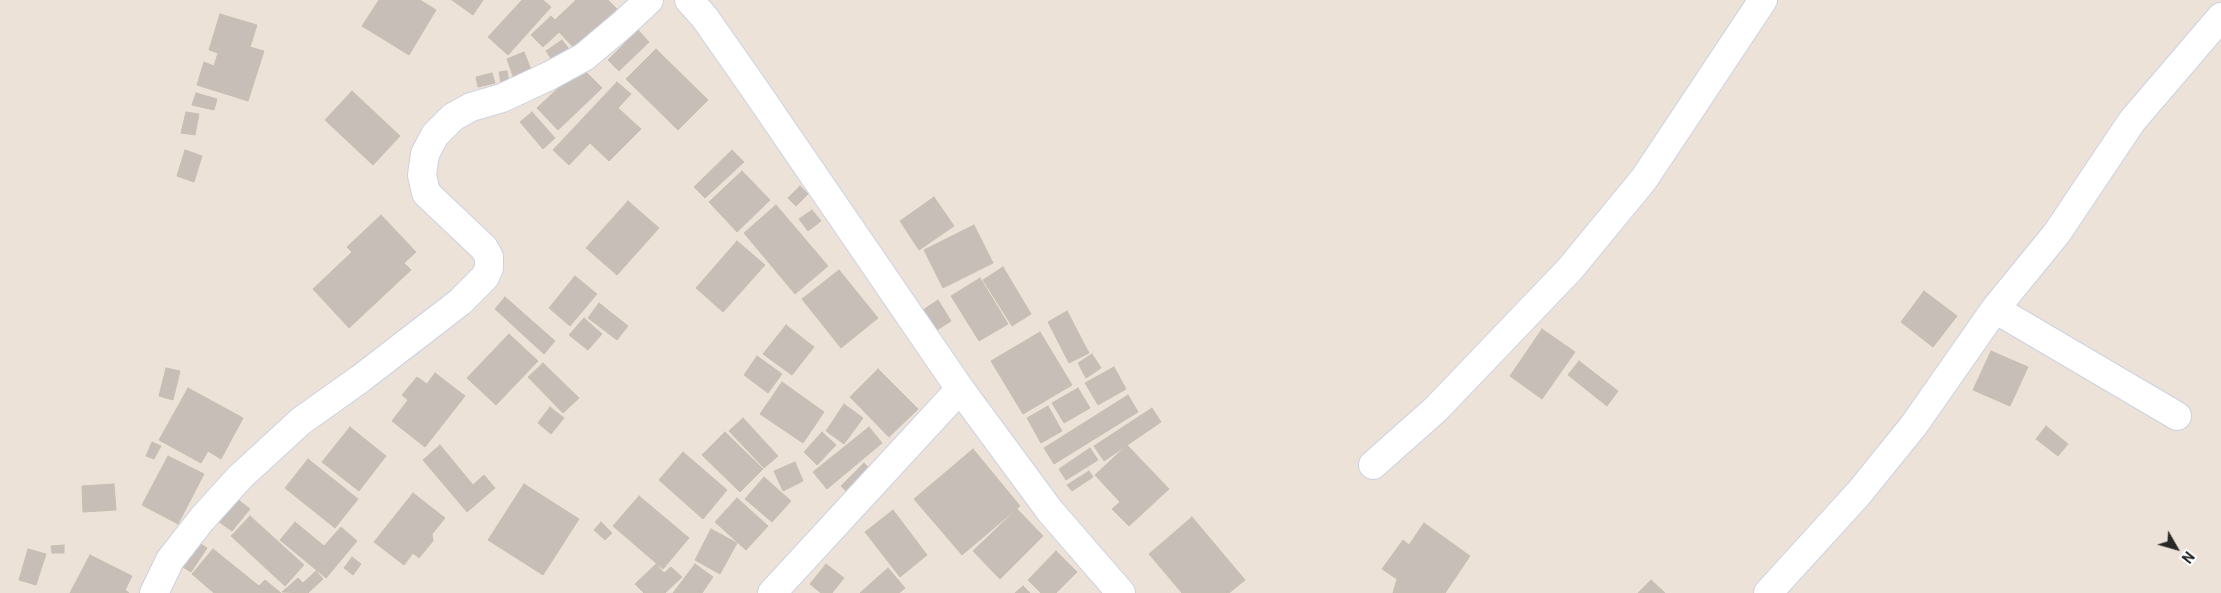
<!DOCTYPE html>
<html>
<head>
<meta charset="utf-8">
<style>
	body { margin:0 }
	#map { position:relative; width:2221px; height:593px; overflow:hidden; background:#ece2d7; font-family:Roboto,sans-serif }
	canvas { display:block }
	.north { position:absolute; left:2151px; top:523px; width:50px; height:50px; -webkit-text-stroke:4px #fff; paint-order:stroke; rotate:128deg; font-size:14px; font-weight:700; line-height:20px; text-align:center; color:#282828 }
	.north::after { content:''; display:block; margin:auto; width:18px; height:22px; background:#282828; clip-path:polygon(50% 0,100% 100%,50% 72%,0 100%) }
</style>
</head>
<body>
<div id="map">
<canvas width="2221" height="593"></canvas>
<div class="north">N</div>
</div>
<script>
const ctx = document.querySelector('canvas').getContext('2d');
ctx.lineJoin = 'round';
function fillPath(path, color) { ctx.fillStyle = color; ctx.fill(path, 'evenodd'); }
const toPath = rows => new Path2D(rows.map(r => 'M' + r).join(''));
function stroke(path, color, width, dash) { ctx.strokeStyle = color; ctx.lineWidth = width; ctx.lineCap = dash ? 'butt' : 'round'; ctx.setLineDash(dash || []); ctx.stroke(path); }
const building = toPath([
	[379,0,420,0,436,10,409,55,362,26,379,0],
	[452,0,483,0,473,15,452,0],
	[522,0,543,0,551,7,508,55,488,37,522,0],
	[576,0,608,0,617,9,575,49,559,32,543,47,531,35,551,16,555,20,576,0],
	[220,14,257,25,250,47,264,51,248,101,197,85,204,62,214,66,218,53,209,50,220,14],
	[638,30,649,42,619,71,608,60,638,30],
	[562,40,569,49,552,60,546,51,562,40],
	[656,49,708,100,678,130,626,79,656,49],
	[524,52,532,72,514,79,507,59,524,52],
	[581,67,602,88,558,130,537,108,581,67],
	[507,71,509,82,501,83,499,72,507,71],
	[492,73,495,83,478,87,476,77,492,73],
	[617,82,631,94,618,108,641,129,609,161,590,143,569,165,553,150,617,82],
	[352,91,400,136,373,165,325,120,352,91],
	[196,93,217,99,214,110,192,105,196,93],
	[186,112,199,114,195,135,181,133,186,112],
	[532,112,555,138,543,149,520,122,532,112],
	[185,150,202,156,194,182,177,176,185,150],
	[732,150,744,162,705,198,694,187,732,150],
	[742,171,770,200,737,232,709,202,742,171],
	[800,186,808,194,796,206,788,198,800,186],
	[934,197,954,226,919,250,900,221,934,197],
	[628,201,659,228,617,275,586,248,628,201],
	[776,205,828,266,795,294,744,233,776,205],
	[812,210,821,221,808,231,799,219,812,210],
	[381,215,416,252,404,263,411,270,349,328,313,289,352,252,347,247,381,215],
	[974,225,993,263,943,288,924,250,974,225],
	[737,241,765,265,723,312,696,288,737,241],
	[1003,267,1031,314,1012,326,983,280,1003,267],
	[839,270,878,318,841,348,802,299,839,270],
	[575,276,597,294,570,326,549,308,575,276],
	[980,278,1008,324,979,341,951,296,980,278],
	[1924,291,1957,316,1933,347,1901,322,1924,291],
	[505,297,555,341,544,354,495,309,505,297],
	[938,300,951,321,937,330,923,310,938,300],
	[599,303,628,326,617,340,588,318,599,303],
	[1067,311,1089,353,1069,363,1048,322,1067,311],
	[584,318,602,334,588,350,569,335,584,318],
	[786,325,814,347,792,375,763,354,786,325],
	[1542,329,1575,352,1542,399,1510,376,1542,329],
	[1040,332,1072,385,1023,414,991,361,1040,332],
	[509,334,538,361,496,405,467,378,509,334],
	[1991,351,2028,367,2010,406,1973,390,1991,351],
	[1092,354,1101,368,1086,378,1078,363,1092,354],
	[757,356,782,374,768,393,744,375,757,356],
	[1579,361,1618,391,1607,406,1568,375,1579,361],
	[543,363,579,398,563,413,528,377,543,363],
	[1114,367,1126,389,1098,405,1085,383,1114,367],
	[166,368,180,371,173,400,159,396,166,368],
	[878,369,918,409,889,437,850,397,878,369],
	[435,373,465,396,425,447,392,421,408,400,402,395,417,377,427,384,435,373],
	[782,382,824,412,803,443,760,414,782,382],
	[188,388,243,418,221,459,208,451,201,463,159,440,188,388],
	[1078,388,1090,408,1064,423,1052,403,1078,388],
	[1128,395,1138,412,1054,464,1044,448,1128,395],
	[844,404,863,418,844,444,826,431,844,404],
	[1048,406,1062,431,1041,443,1027,418,1048,406],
	[550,407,564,418,551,434,538,423,550,407],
	[1152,408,1161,422,1104,461,1094,446,1152,408],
	[743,418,778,456,764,468,729,431,743,418],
	[2046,426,2068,444,2058,456,2036,439,2046,426],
	[350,427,386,456,359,491,322,462,350,427],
	[869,427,882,443,827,489,813,472,869,427],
	[725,432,763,469,740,492,702,455,725,432],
	[822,432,836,445,817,465,804,452,822,432],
	[152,442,161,446,154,459,146,456,152,442],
	[440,445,473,485,484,475,495,488,467,512,423,460,440,445],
	[1127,445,1169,489,1129,526,1112,509,1120,502,1095,475,1127,445],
	[1090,448,1098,460,1066,480,1059,469,1090,448],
	[973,449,1020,506,962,555,914,499,973,449],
	[683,452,727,490,703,519,659,480,683,452],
	[168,456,204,474,178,524,142,505,168,456],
	[308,459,358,499,335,528,285,488,308,459],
	[795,462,803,481,783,491,774,471,795,462],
	[864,463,872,471,849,494,841,486,864,463],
	[1089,471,1093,477,1072,491,1067,485,1089,471],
	[764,477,791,501,772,522,745,499,764,477],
	[114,484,116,510,83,512,82,486,114,484],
	[524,484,579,519,543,575,488,540,524,484],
	[413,493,445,518,432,534,433,541,419,558,413,553,404,565,374,542,413,493],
	[639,496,689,538,663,569,613,526,639,496],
	[236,498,250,509,232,531,218,521,236,498],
	[737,498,768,526,746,550,715,522,737,498],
	[1017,509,1043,536,1000,579,973,551,1017,509],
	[893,510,927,555,900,577,865,532,893,510],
	[250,516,304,565,285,586,231,536,250,516],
	[1192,517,1245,580,1229,593,1182,593,1149,554,1192,517],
	[295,522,324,546,341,527,357,541,326,578,280,540,295,522],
	[601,522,612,533,605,540,594,530,601,522],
	[1424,523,1470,556,1445,593,1393,593,1397,579,1382,569,1403,540,1409,545,1424,523],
	[711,529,737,543,720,574,695,560,711,529],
	[199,543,207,548,191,572,183,567,199,543],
	[64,545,64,553,52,553,51,546,64,545],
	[28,549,46,554,36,585,19,580,28,549],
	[213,549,259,586,265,580,281,593,214,593,192,574,213,549],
	[1056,551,1077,572,1056,593,1041,593,1028,580,1056,551],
	[90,555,132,576,125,590,129,593,70,593,90,555],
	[352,557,361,564,353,575,344,568,352,557],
	[656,564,664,573,671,567,682,577,665,593,644,593,635,584,656,564],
	[695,564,713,577,702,593,673,593,695,564],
	[826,564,844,578,832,593,821,593,810,584,826,564],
	[888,568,905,588,899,593,860,593,888,568],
	[316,571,323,579,308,593,282,592,298,578,303,583,316,571],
	[1651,580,1665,593,1638,593,1651,580],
	[1023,586,1030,593,1015,593,1023,586]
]);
fillPath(building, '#c7bfb7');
stroke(building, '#c7beb1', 1);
const street = toPath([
	[1995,309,2177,416],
	[1373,465,1436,409,1570,269,1644,179,1763,0],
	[154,593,170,560,202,519,240,477,301,421,360,379,460,302,485,277,489,268,489,257,484,248,426,193,422,175,425,154,435,135,453,117,471,107,502,98,549,76,584,57,622,25,649,0],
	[772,593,960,389],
	[1768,593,1859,493,1914,425,1995,309,2057,233,2132,121,2221,17]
]);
const secondary = toPath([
	[689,0,705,18,756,91,960,389,1050,511,1121,593]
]);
stroke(street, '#ccd2e3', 30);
stroke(secondary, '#ccd2e3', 30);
stroke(street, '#fff', 28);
stroke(secondary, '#fff', 28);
</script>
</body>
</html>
